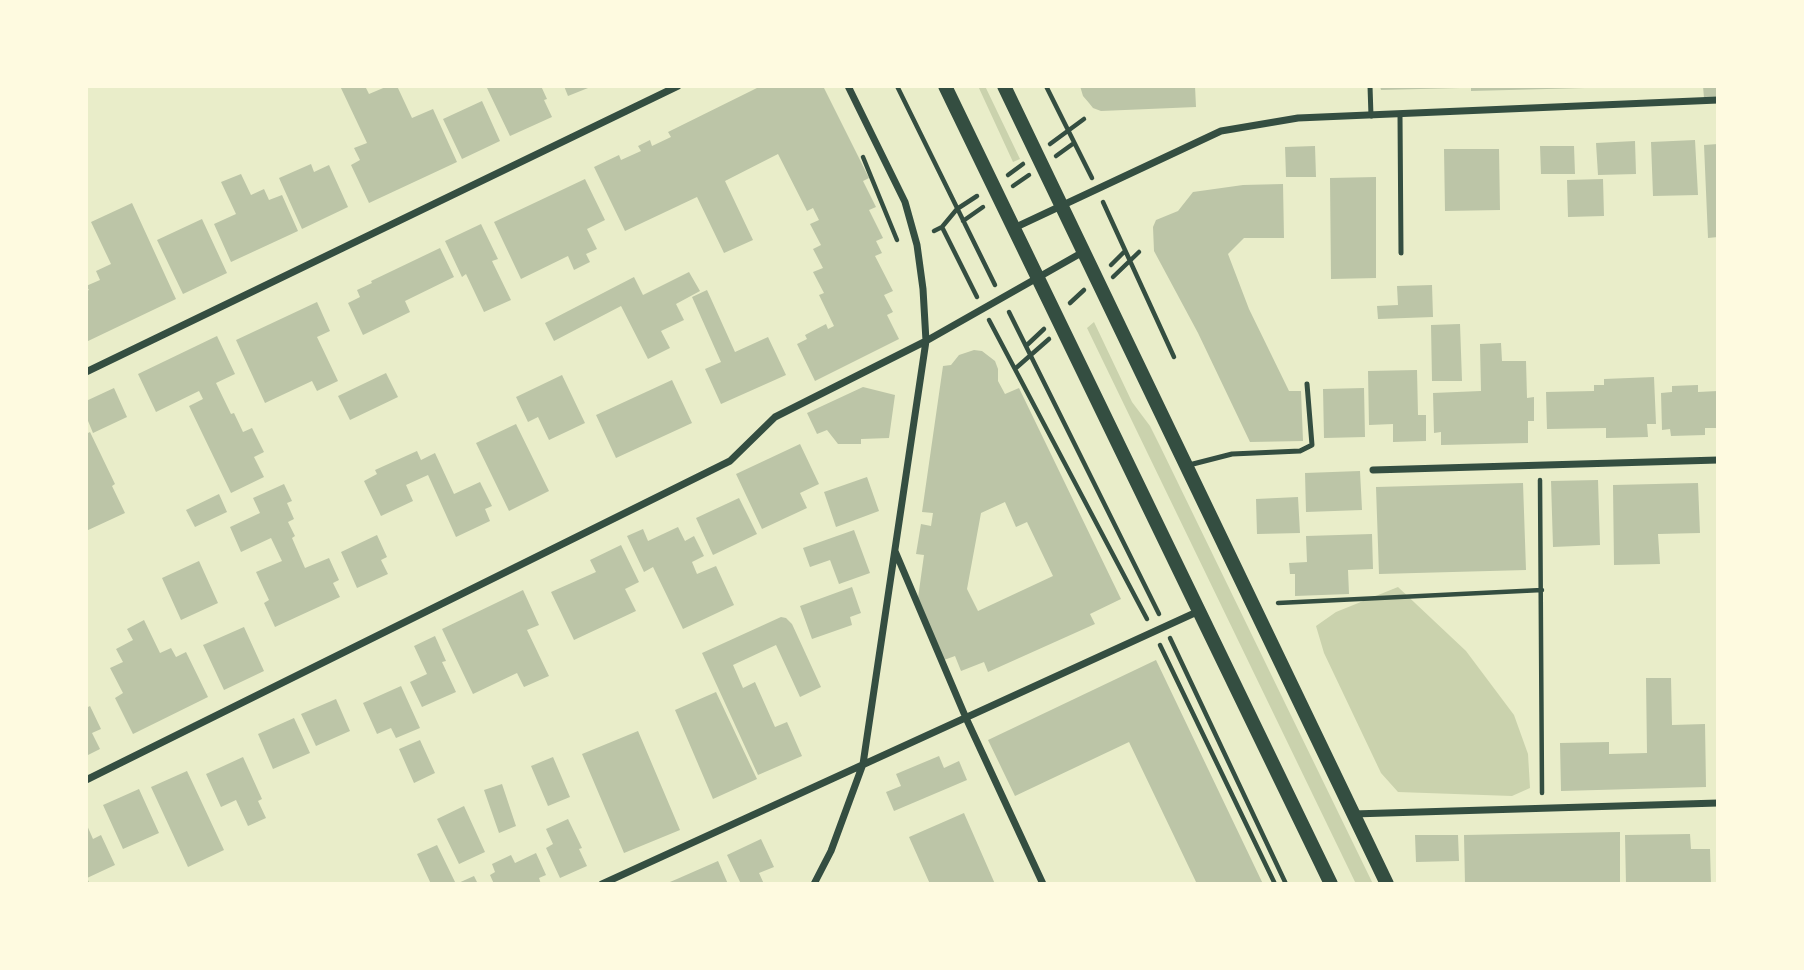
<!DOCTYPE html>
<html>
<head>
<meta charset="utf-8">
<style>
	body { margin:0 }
	#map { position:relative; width:1804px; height:970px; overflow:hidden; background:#e9edc9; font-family:"Noto Sans",sans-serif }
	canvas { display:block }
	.frame { position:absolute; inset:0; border:88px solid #fefae0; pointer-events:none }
</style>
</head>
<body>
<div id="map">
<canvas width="1804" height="970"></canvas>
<div class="frame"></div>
</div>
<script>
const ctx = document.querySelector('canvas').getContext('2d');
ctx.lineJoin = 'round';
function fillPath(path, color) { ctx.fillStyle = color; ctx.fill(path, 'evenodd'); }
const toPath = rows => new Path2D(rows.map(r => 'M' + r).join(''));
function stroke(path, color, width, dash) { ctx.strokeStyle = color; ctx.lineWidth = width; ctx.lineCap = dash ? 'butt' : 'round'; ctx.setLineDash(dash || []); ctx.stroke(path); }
fillPath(toPath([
	[978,86,985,86,1020,159,1013,162],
	[1094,322,1132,402,1150,426,1160,446,1373,884,1356,884,1087,328],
	[1398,587,1466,651,1514,715,1528,754,1530,788,1512,796,1398,792,1381,773,1324,653,1316,626,1336,612]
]), '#cad2ad');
fillPath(toPath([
	[340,86,365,86,369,94,388,86,397,86,412,118,433,109,457,162,369,203,351,165,360,160,354,148,367,143],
	[486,86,541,86,547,99,544,100,552,117,510,136],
	[564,86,593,86,568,96],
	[761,86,823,86,869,178,863,181,876,207,869,210,883,238,876,241,882,253,875,256,893,291,884,295,893,312,887,315,899,339,815,381,797,344,807,339,805,335,826,324,828,329,834,326,819,295,824,293,813,272,823,268,813,249,821,245,810,224,819,220,813,208,807,211,778,154,725,181,753,240,724,253,697,197,625,231,594,167,619,155,621,160,641,151,638,146,650,140,652,146,671,137,668,132],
	[1080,86,1195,86,1196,107,1101,111,1093,108,1089,103,1083,96],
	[1380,86,1460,86,1460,88,1381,90],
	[1471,86,1584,86,1585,88,1471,91],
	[1703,86,1718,86,1718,97,1704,98],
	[482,101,500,141,462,159,443,119],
	[1695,140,1698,195,1653,196,1651,142],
	[1635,141,1636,174,1598,175,1596,143],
	[1718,144,1718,237,1708,238,1704,145],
	[1315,146,1316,177,1286,177,1285,147],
	[1540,146,1574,146,1575,174,1541,174],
	[1444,149,1499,149,1500,210,1445,211],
	[311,164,314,172,329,165,348,207,302,229,279,178],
	[241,174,251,195,264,189,269,200,282,195,298,231,231,262,214,224,236,214,221,182],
	[1376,177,1376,278,1331,279,1330,178],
	[585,179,605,220,587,229,597,249,586,254,590,262,574,270,568,256,521,279,494,222],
	[1603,179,1604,216,1568,217,1567,180],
	[1283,184,1284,238,1244,238,1228,254,1249,309,1289,391,1301,391,1303,441,1250,442,1198,333,1154,251,1153,227,1156,220,1178,211,1193,192,1243,185],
	[132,203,176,299,86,342,86,291,89,290,86,286,100,280,96,271,111,264,91,222],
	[202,219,227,273,183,294,157,240],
	[481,224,498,259,492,261,511,300,484,312,466,274,462,277,445,241],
	[440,248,454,277,405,301,410,312,363,335,348,303,360,297,357,290,372,283,371,281],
	[689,272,700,291,676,304,684,320,661,331,670,348,648,359,621,306,554,341,545,323,634,277,643,295],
	[1432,285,1433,317,1378,319,1377,306,1398,305,1397,286],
	[707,290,735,352,768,337,786,375,721,404,705,369,721,362,692,297],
	[317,302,330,331,317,337,338,381,317,391,312,381,265,403,236,340],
	[1460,324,1462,381,1432,381,1431,325],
	[217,336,235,374,216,383,231,414,234,413,243,432,252,428,264,452,254,457,264,477,231,493,189,406,203,399,199,391,156,412,138,374],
	[1501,343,1502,361,1526,361,1527,398,1534,397,1534,421,1528,421,1528,443,1441,445,1441,432,1434,433,1433,393,1481,391,1480,344],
	[974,350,982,351,995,361,998,369,998,381,1005,394,1019,388,1121,599,1090,614,1095,624,988,672,984,662,961,671,955,656,944,660,918,598,924,555,916,554,921,524,931,526,933,513,922,512,943,366,951,365,959,355],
	[1005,502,1016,527,1027,522,1053,576,978,611,967,589,981,513],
	[1417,370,1418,415,1426,415,1426,441,1393,442,1393,424,1369,425,1368,371],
	[386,373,398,397,350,420,338,396],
	[562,375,585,423,549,440,538,417,528,422,516,397],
	[1654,377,1656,424,1647,424,1648,437,1606,438,1606,428,1547,429,1546,392,1594,391,1594,385,1604,385,1604,379],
	[672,380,692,423,616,458,596,415],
	[1698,385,1698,392,1718,391,1718,428,1705,428,1705,435,1671,436,1670,429,1662,430,1661,393,1672,392,1672,386],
	[863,387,895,395,889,438,861,439,861,444,838,444,827,430,817,434,807,413],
	[114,388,127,417,93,433,86,416,86,401],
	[1364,388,1365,437,1324,438,1323,389],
	[516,424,549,491,509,511,476,443],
	[90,432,115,484,112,486,125,513,86,531,86,434],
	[800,444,819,484,800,493,807,508,762,529,736,474],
	[417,451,421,460,435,453,454,494,480,482,492,506,485,509,490,521,456,537,428,475,406,485,413,501,381,516,364,481,377,474,375,470],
	[1360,471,1362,510,1306,512,1305,473],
	[867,477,879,511,836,527,824,492],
	[1598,480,1600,545,1553,547,1551,481],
	[1523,483,1526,570,1379,574,1376,487],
	[1698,483,1700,533,1658,534,1660,564,1614,565,1613,485],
	[284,484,292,501,287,503,294,519,288,522,295,536,292,538,305,568,329,558,339,580,333,583,340,597,275,627,264,603,269,600,256,572,282,561,271,538,241,552,230,527,260,513,253,498],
	[219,494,227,512,195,527,186,510],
	[1298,497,1300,533,1257,534,1256,499],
	[739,498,757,534,713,555,696,518],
	[678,527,685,541,694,536,704,556,692,562,697,574,716,566,734,605,683,629,653,567,644,572,627,536,643,529,648,541],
	[854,530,870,573,839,584,830,560,810,567,803,548],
	[1372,534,1373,569,1348,570,1349,594,1295,596,1295,574,1290,574,1289,563,1307,562,1306,536],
	[377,535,387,557,381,560,388,574,357,588,341,552],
	[621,545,639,582,625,589,636,611,574,640,551,592,596,572,590,560],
	[199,561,218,603,181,620,162,578],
	[852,587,861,613,850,617,852,625,812,639,800,606],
	[523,590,539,625,527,630,549,676,524,687,517,673,473,694,442,629],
	[781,617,786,618,792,624,821,687,800,697,776,645,733,665,743,688,755,682,775,727,787,722,802,756,758,775,702,653],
	[144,620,160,653,171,648,176,657,186,652,208,697,133,734,115,698,123,693,110,668,123,662,116,649,133,640,127,629],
	[244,627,264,671,224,690,203,645],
	[435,636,446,661,442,662,456,692,422,707,410,682,427,674,414,646],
	[1156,660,1263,884,1197,884,1129,742,1015,796,988,740],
	[1646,678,1671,678,1672,725,1705,724,1706,787,1561,791,1560,743,1609,742,1609,754,1647,753],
	[401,686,420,728,396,738,391,728,377,734,363,703],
	[716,692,757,779,713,799,675,710],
	[336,699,350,731,316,746,301,714],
	[90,706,101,729,92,733,100,749,86,756,86,708],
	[294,718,310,753,273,769,258,734],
	[638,731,680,830,624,853,582,754],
	[420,740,435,773,414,783,399,749],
	[939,756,944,768,959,761,967,780,894,811,886,792,901,786,896,774],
	[243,757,262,799,258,801,266,818,248,826,236,800,221,807,206,774],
	[553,757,570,797,548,806,531,766],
	[187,771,224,850,188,867,151,787],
	[502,784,516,826,499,833,484,790],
	[139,789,159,833,123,849,103,805],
	[464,806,485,852,459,864,437,819],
	[964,813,995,884,930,884,909,837],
	[568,819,582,848,579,849,587,866,560,878,546,848,553,844,546,829],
	[86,823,93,839,101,835,115,865,87,878,90,884,86,884],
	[1620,832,1620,884,1465,884,1464,835],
	[1690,834,1691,849,1710,849,1711,884,1626,884,1625,835],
	[1415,835,1458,835,1459,861,1416,862],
	[761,839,774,867,759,873,764,884,741,884,727,855],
	[437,845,456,884,474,876,478,884,431,884,417,854],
	[536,853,546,875,539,878,541,884,494,884,490,875,495,872,492,864,511,855,515,863],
	[718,861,728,884,665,884,677,879]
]), '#bcc5a7');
stroke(toPath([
	[897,86,995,285],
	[1046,86,1092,178],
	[1050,144,1084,119],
	[1056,156,1074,143],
	[863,157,897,240],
	[1008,175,1023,164],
	[1013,186,1029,175],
	[1103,202,1174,357],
	[963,221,983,207],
	[942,227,957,209,977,196],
	[934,231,942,227,977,297],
	[1111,265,1125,251],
	[1113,277,1139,252],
	[1070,303,1084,290],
	[1009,312,1159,614],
	[989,320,1147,619],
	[1027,345,1044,329],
	[1016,368,1049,339],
	[1540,480,1542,793],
	[1278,603,1542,590],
	[1170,638,1286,884],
	[1160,645,1275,884]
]), '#344e41', 4.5);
stroke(toPath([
	[1370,86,1371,116],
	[1400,115,1401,253],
	[1189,465,1232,454,1300,451,1312,445,1307,384]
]), '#344e41', 5);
stroke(toPath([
	[1014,228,1221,131,1298,118,1718,100],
	[86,372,678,86],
	[1373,470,1718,460],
	[895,551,966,718,1043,884],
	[86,780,730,461,775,417,926,341,1083,252],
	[1353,814,1718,803],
	[602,884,1199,611],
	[814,884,831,851,863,764,926,341,923,289,917,245,905,202,848,86]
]), '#344e41', 7);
stroke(toPath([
	[945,86,1331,884],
	[1004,86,1387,884]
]), '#344e41', 14);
</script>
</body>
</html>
